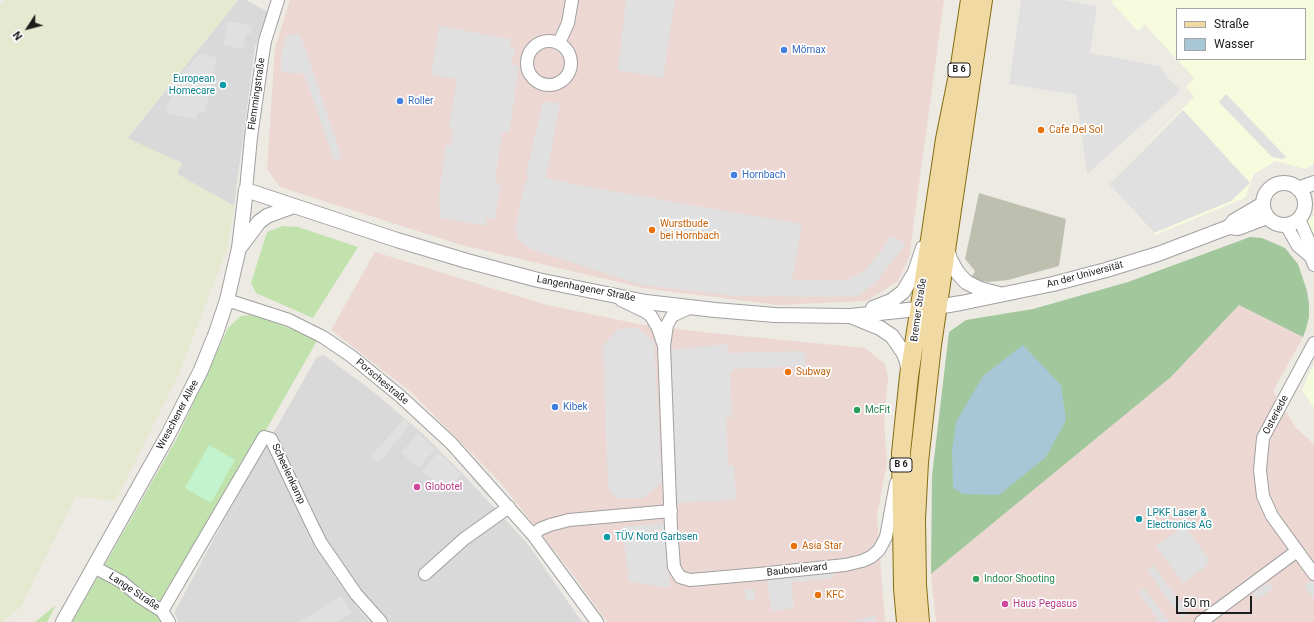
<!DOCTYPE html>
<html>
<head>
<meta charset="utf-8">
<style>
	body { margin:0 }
	#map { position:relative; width:1314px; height:622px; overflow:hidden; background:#eceae3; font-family:Roboto,sans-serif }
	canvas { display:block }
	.legend { position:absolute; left:1176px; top:8px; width:130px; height:52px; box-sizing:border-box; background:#fff; border:1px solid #a4a4a4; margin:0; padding:5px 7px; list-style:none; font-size:12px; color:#1c1c1c }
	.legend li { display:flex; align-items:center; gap:8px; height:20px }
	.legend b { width:20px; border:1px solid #a4a4a4 }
	.north { position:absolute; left:8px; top:8px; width:40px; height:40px; -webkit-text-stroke:3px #fff; paint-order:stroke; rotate:234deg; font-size:11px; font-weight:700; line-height:16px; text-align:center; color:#1c1c1c }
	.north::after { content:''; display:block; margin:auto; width:14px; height:18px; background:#1c1c1c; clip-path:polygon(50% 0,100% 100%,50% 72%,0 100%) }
	.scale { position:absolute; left:1176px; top:596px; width:76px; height:18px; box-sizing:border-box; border:2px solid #1c1c1c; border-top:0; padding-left:5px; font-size:12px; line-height:14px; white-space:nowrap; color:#1c1c1c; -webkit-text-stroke:3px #fff; paint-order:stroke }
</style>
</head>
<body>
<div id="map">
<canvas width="1314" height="622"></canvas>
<ul class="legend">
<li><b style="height:5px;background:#f1d9a3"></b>Straße</li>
<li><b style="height:11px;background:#a7c6d6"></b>Wasser</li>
</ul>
<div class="north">N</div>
<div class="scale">50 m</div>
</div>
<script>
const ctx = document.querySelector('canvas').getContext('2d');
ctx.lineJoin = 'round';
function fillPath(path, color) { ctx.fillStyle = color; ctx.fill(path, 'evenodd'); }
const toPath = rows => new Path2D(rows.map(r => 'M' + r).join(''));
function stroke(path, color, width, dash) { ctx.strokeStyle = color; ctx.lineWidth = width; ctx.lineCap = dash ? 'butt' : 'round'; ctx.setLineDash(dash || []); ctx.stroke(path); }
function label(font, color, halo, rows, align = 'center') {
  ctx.font = font + ' Roboto,sans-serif'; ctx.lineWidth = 3.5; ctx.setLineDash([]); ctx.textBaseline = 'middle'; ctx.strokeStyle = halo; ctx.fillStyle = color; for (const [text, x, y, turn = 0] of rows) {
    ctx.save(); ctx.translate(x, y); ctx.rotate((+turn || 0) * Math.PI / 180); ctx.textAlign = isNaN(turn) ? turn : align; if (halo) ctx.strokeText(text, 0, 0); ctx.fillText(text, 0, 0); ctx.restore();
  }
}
fillPath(toPath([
	[238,0,246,0,268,12,255,47,234,206,177,174,182,163,127,139],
	[324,355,375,393,424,435,463,474,527,543,582,622,179,622,174,613,203,559,237,496,317,357]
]), '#dad9d9');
fillPath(toPath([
	[290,0,944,0,909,258,898,281,867,301,778,305,643,288,461,245,280,187,267,169,275,48],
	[375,252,543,304,638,324,711,333,865,348,885,364,888,378,884,423,887,462,877,516,885,622,607,622,568,568,499,481,411,392,331,330],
	[1239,305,1303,337,1273,391,1296,428,1314,444,1314,622,936,622,931,574,1171,377]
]), '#ecd7d3');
fillPath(toPath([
	[1113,0,1314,0,1314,164,1305,169,1276,161,1254,174,1245,198,1155,235,1109,184,1194,97,1186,87,1194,78,1145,25,1138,31,1112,3],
	[1177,9,1305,9,1305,59,1177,59],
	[1314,215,1314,239,1307,221],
	[1314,363,1314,408,1302,390]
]), '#f7fbdd');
fillPath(toPath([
	[979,193,1066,219,1059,266,1008,280,989,282,980,281,972,276,975,271,965,259]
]), '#bec0af');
fillPath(toPath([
	[5,0,238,0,127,138,182,163,177,174,234,206,227,249,178,376,115,501,76,496,21,607,2,622,0,622,0,6]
]), '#e4e9d0');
fillPath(toPath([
	[283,226,298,227,358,247,313,318,256,293,251,283,267,232],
	[254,315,318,339,250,458,165,592,170,622,72,622,176,440,228,328,241,316],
	[56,605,47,622,35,622]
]), '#c1e2ad');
fillPath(toPath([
	[1250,237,1262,238,1285,248,1298,264,1307,291,1309,304,1309,317,1306,329,1303,337,1239,305,1171,377,931,574,932,476,949,332,966,320,1033,309,1128,282]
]), '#a3c79c');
fillPath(toPath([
	[209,445,235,460,211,503,185,488]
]), '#c3f3cd');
fillPath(toPath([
	[626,0,675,0,663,78,618,70],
	[1021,0,1065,0,1097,6,1090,53,1160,66,1169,79,1181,90,1087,174,1076,95,1009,84],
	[228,21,252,26,251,34,246,33,243,49,223,45],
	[439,26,511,39,510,47,515,48,511,64,519,66,509,133,502,132,495,182,501,184,495,219,487,217,485,226,440,218,439,193,446,145,451,146,453,128,449,128,457,79,431,75],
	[300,34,342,159,334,160,304,74,281,72,281,55,286,35],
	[200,53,217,58,205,112,199,113,195,119,165,113,167,105,173,96,166,91],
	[1226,94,1286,157,1283,159,1272,157,1219,102],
	[543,102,560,103,546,178,588,187,802,224,792,280,848,280,864,271,882,250,891,236,906,244,876,282,858,296,826,297,736,296,641,285,530,249,518,240,515,229,524,186,529,175,526,174],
	[1183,110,1250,183,1231,201,1154,233,1109,184],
	[638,328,654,342,662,483,643,498,617,498,608,489,603,346,618,329],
	[727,344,728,353,804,351,806,366,734,369,734,371,730,372,732,417,726,418,728,466,734,465,736,500,676,503,670,350],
	[404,419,410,425,378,463,371,456],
	[418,433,435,449,419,468,401,453],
	[438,452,461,474,446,492,422,471],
	[474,477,492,496,488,497,472,480],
	[664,523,670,587,642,584,629,581,622,527],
	[1185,526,1210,561,1206,564,1207,566,1183,583,1156,546],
	[308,527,346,588,343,590,311,540,304,528],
	[1153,565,1189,614,1182,619,1147,570],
	[833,571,834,578,791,582,794,608,771,611,767,577],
	[1311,581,1314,585,1314,599,1304,586],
	[1269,582,1273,588,1258,600,1253,593],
	[1144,588,1169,622,1160,622,1138,592],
	[754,589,755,600,746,601,745,590],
	[341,596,352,613,337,622,299,622],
	[356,601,374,622,369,622,366,619,353,603],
	[875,615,876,622,851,622,851,621,859,620]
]), '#e0e0e0');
fillPath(toPath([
	[1023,345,1061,385,1066,420,1046,457,999,495,963,494,953,488,952,451,956,422,983,376]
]), '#a7c6d6');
const minor = toPath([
	'527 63a22 22 0 1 1 44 0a22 22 0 1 1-44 0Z',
	[559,43,568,23,572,0],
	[246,190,251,137,263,53,265,41,278,0],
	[1299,219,1311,246,1311,257,1314,265],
	[1286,225,1298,246,1311,257],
	[227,300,289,320,323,337,351,356,400,396,451,443,533,535,597,622],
	[621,300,646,312,651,316,658,328,663,343],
	[691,307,672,316,667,325,664,346,671,528,674,567,680,577,690,580,759,574,845,565,862,561,871,557,879,550,886,537,896,483],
	[1314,343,1263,438,1260,470,1263,496,1272,516,1314,574],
	[533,535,540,529,550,525,569,520,671,511],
	[94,567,122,582,140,597,162,611,169,622],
	[425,574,464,539,509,507],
	[162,611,264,437,271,439,312,525,321,543,356,594,381,622],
	[1201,622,1297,551]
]);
const tertiary = toPath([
	'1263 204a21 21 0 1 1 42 0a21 21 0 1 1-42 0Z',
	[1298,189,1314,183],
	[1229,227,1234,221,1263,204],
	[241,246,259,222,267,216,294,206],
	[947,248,950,259,957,272,966,282,980,289,999,294],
	[873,308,891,301,903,292,915,272,923,248],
	[853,317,880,328,892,336,903,352,907,361,908,371],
	[63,622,168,435,201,370,216,333,227,300,239,248,246,190,397,240,467,261,538,280,646,302,715,310,775,315,850,316,937,307,961,303,1053,284,1106,270,1158,254,1229,227,1238,228,1267,217]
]);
const primary = toPath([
	[906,622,903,588,901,453,909,376,922,293,945,139,960,65,970,0],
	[920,622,917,585,916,519,919,462,932,345,983,0]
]);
stroke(minor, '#a0a0a0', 14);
stroke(tertiary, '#a0a0a0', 16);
stroke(primary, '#846c0f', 20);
stroke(minor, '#fff', 12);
stroke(tertiary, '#fff', 14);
stroke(primary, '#f1d9a3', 18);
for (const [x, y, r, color] of [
	[784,50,4,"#3f7fe0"],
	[223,85,4,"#0f9aa8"],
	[400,101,4,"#3f7fe0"],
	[1041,130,4,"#e8710a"],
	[734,175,4,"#3f7fe0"],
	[652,230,4,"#e8710a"],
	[788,372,4,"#e8710a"],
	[555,407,4,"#3f7fe0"],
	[857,410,4,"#2e9e5b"],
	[417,487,4,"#d1479c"],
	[1139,519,4,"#0f9aa8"],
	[607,537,4,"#0f9aa8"],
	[794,546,4,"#e8710a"],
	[976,579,4,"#2e9e5b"],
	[818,595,4,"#e8710a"],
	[1005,604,4,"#d1479c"]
]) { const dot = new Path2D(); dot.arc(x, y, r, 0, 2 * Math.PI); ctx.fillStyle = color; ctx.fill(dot); stroke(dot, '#fff', 1.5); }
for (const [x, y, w] of [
	[959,70,22],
	[901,465,22]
]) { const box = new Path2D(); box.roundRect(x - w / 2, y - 7, w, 14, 3); ctx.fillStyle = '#fff'; ctx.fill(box); stroke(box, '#1c1c1c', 1); }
label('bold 9px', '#1c1c1c', null, [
	["B 6",959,70],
	["B 6",901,465]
]);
label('10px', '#366cbe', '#fff', [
	["Mömax",792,50],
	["Roller",408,101],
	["Hornbach",742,175],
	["Kibek",563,407]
], 'left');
label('10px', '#0d838f', '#fff', [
	["European",215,79,"right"],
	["Homecare",215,91,"right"],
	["LPKF Laser &",1147,513],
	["Electronics AG",1147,525],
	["TÜV Nord Garbsen",615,537]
], 'left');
label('10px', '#1c1c1c', '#fff', [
	["Flemmingstraße",257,94,-82],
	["An der Universität",1085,275,-15],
	["Langenhagener Straße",586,289,11],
	["Bremer Straße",919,310,-82],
	["Porschestraße",382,382,40],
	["Wreschener Allee",178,415,-62],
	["Osteriede",1276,415,-62],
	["Scheelenkamp",288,474,65],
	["Bauboulevard",797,570,-6],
	["Lange Straße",134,592,34]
]);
label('10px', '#c56008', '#fff', [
	["Cafe Del Sol",1049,130],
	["Wurstbude",660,224],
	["bei Hornbach",660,236],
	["Subway",796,372],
	["Asia Star",802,546],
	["KFC",826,595]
], 'left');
label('10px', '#27864d', '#fff', [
	["McFit",865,410],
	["Indoor Shooting",984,579]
], 'left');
label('10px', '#b23c85', '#fff', [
	["Globotel",425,487],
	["Haus Pegasus",1013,604]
], 'left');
</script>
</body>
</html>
